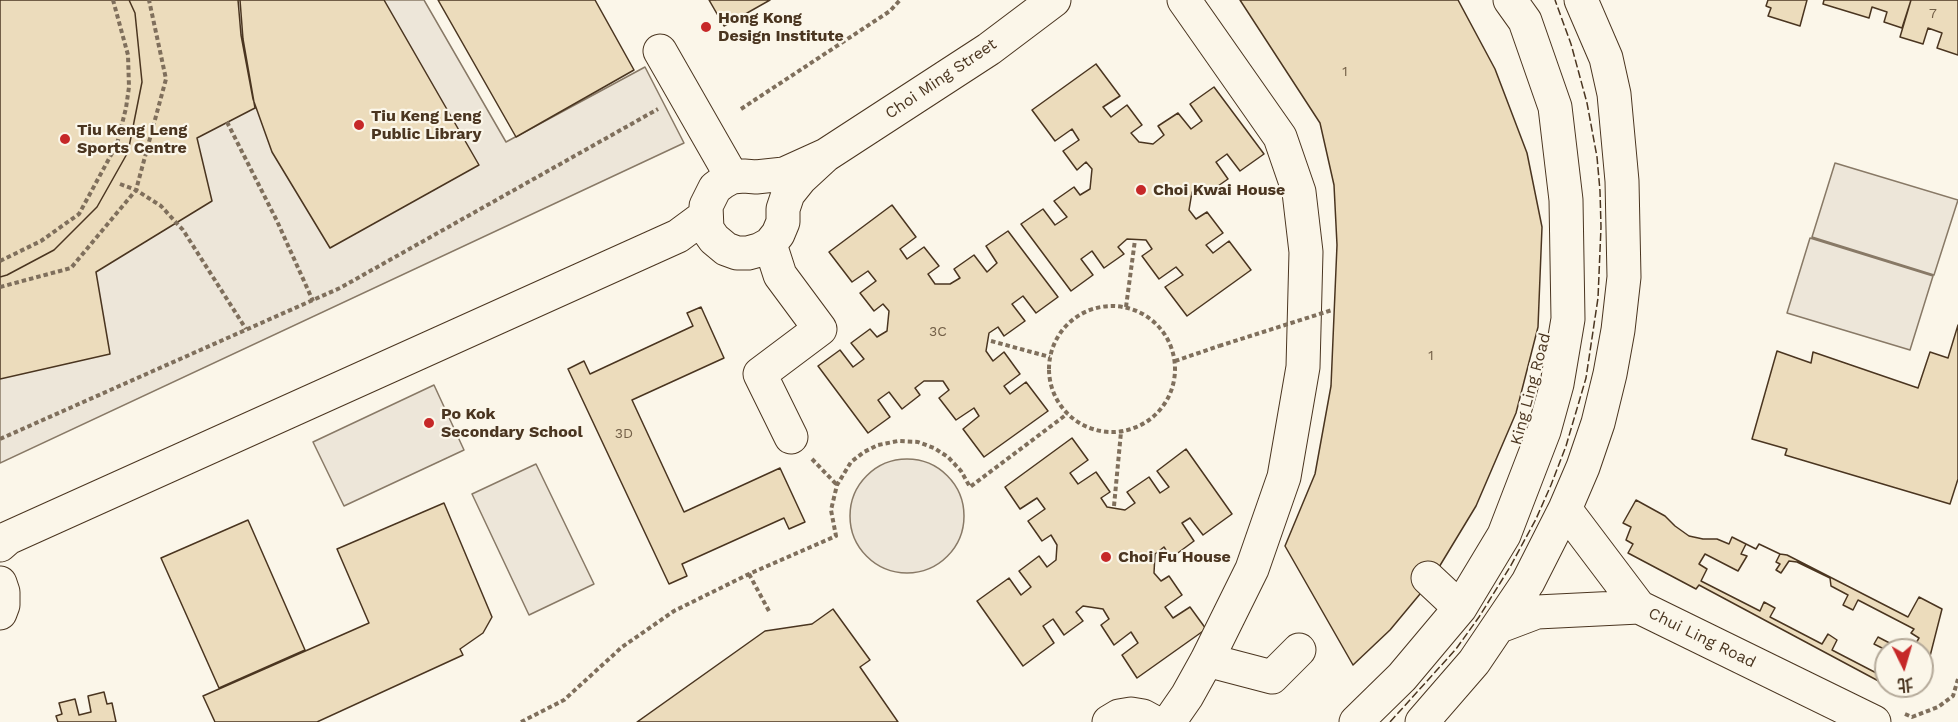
<!DOCTYPE html>
<html>
<head>
<meta charset="utf-8">
<style>
	body { margin:0 }
	#map { position:relative; width:1958px; height:722px; overflow:hidden; background:#fbf6e9; font-family:"Work Sans","Noto Sans TC",sans-serif }
	canvas { display:block }
	.north { position:absolute; left:1874px; top:638px; width:60px; height:60px; box-sizing:border-box; background:#fbf6e9; border:2px solid #b4a999; border-radius:50%; rotate:175deg; font-size:16px; font-weight:700; line-height:24px; text-align:center; color:#4a3520 }
	.north::after { content:''; display:block; margin:auto; width:21px; height:27px; background:#c62828; clip-path:polygon(50% 0,100% 100%,50% 72%,0 100%) }
</style>
</head>
<body>
<div id="map">
<canvas width="1958" height="722"></canvas>
<div class="north">北</div>
</div>
<script>
const ctx = document.querySelector('canvas').getContext('2d');
ctx.lineJoin = 'round';
function fillPath(path, color) { ctx.fillStyle = color; ctx.fill(path, 'evenodd'); }
const toPath = rows => new Path2D(rows.map(r => 'M' + r).join(''));
function stroke(path, color, width, dash) { ctx.strokeStyle = color; ctx.lineWidth = width; ctx.lineCap = dash ? 'butt' : 'round'; ctx.setLineDash(dash || []); ctx.stroke(path); }
function label(font, color, halo, rows, align = 'center') {
  ctx.font = font + ' "Work Sans",sans-serif'; ctx.lineWidth = 4.5; ctx.setLineDash([]); ctx.textBaseline = 'middle'; ctx.strokeStyle = halo; ctx.fillStyle = color; for (const [text, x, y, turn = 0] of rows) {
    ctx.save(); ctx.translate(x, y); ctx.rotate((+turn || 0) * Math.PI / 180); ctx.textAlign = isNaN(turn) ? turn : align; if (halo) ctx.strokeText(text, 0, 0); ctx.fillText(text, 0, 0); ctx.restore();
  }
}
const green = toPath([
	[0,0,424,0,506,142,645,67,684,143,0,463,0,0],
	[1835,163,1958,200,1934,275,1812,237,1835,163],
	[1810,238,1933,276,1910,350,1787,313,1810,238],
	[434,385,464,450,344,506,313,442,434,385],
	'850 516a57 57 0 1 1 114 0a57 57 0 1 1-114 0Z',
	[536,464,594,584,529,615,472,494,536,464]
]);
fillPath(green, '#ede6d9');
stroke(green, '#887966', 1.5);
const building = toPath([
	[0,0,129,0,135,13,142,82,128,152,97,207,54,250,7,275,0,277,0,0],
	[129,0,240,0,243,39,255,108,197,138,212,201,96,272,110,354,0,379,0,277,7,275,54,250,97,207,128,152,142,82,135,13,129,0],
	[238,0,384,0,479,165,330,248,272,152,253,99,241,35,238,0],
	[438,0,595,0,634,70,516,137,438,0],
	[709,0,770,0,724,26,709,0],
	[1240,0,1458,0,1495,69,1527,153,1542,227,1538,327,1516,413,1476,506,1430,582,1390,630,1353,665,1285,546,1315,474,1331,386,1337,245,1334,185,1320,123,1240,0],
	[1768,0,1807,0,1800,26,1768,16,1771,8,1766,6,1768,0],
	[1824,0,1911,0,1902,28,1884,22,1887,12,1872,7,1869,18,1823,4,1824,0],
	[1911,0,1958,0,1958,55,1937,48,1942,33,1928,28,1923,44,1900,37,1911,0],
	[1096,64,1120,96,1103,107,1111,117,1127,105,1142,125,1131,133,1139,142,1153,144,1164,135,1158,126,1178,113,1191,129,1202,121,1190,104,1214,87,1264,154,1240,171,1227,154,1216,162,1228,179,1208,193,1202,184,1192,192,1189,210,1196,219,1207,212,1223,233,1206,245,1213,253,1229,241,1251,270,1187,316,1165,287,1183,275,1176,267,1159,279,1142,256,1152,249,1146,240,1127,239,1118,247,1124,254,1104,268,1092,251,1081,259,1093,275,1071,291,1021,224,1043,209,1055,225,1067,217,1054,201,1074,187,1080,195,1090,189,1092,169,1086,162,1077,170,1063,151,1079,140,1072,129,1055,141,1032,110,1096,64],
	[892,205,916,237,900,249,907,259,924,247,939,266,928,274,935,284,950,284,960,278,954,269,974,255,987,272,997,263,986,246,1008,231,1058,297,1036,313,1023,296,1012,304,1025,321,1004,336,998,327,989,333,986,351,993,361,1004,352,1020,374,1004,386,1010,394,1026,382,1048,411,984,457,963,429,979,416,974,408,956,420,939,398,949,390,943,381,924,381,915,388,920,395,902,409,889,392,878,400,890,417,868,433,818,366,840,350,853,367,864,359,851,343,870,329,877,337,887,331,889,311,883,304,874,311,860,293,876,281,868,271,852,282,829,252,892,205],
	[701,307,724,358,632,400,684,512,780,468,805,522,789,529,784,518,682,564,687,576,669,584,568,369,584,361,590,374,693,326,687,313,701,307],
	[1958,325,1958,479,1950,504,1785,455,1787,449,1752,439,1777,351,1811,363,1813,352,1918,388,1930,352,1948,358,1958,325],
	[1072,438,1088,460,1070,473,1078,484,1096,472,1110,492,1101,498,1107,507,1125,510,1135,503,1127,492,1149,477,1160,493,1169,487,1157,471,1186,449,1232,514,1203,535,1190,518,1182,523,1194,541,1171,558,1164,547,1155,554,1154,573,1161,581,1169,576,1182,595,1165,607,1173,618,1190,607,1206,629,1137,678,1122,655,1138,643,1131,632,1114,645,1101,625,1109,619,1103,609,1083,606,1076,612,1083,621,1064,635,1053,619,1043,626,1054,643,1023,666,977,601,1009,578,1021,595,1031,587,1019,571,1039,556,1047,567,1056,560,1057,545,1051,535,1042,541,1028,521,1045,509,1037,498,1020,509,1005,487,1072,438],
	[1636,500,1665,516,1675,526,1689,536,1703,539,1717,539,1729,544,1732,537,1756,549,1759,544,1780,554,1787,555,1908,617,1919,597,1942,609,1927,668,1922,670,1922,650,1886,650,1886,685,1699,585,1696,589,1628,553,1633,544,1626,540,1631,527,1623,523,1636,500],
	[444,503,492,617,483,633,460,649,463,655,317,722,215,722,203,696,369,623,337,549,444,503],
	[248,520,305,650,219,688,161,558,248,520],
	[1746,544,1756,549,1759,544,1780,554,1776,562,1780,564,1776,570,1781,573,1789,561,1797,562,1830,578,1831,586,1848,595,1843,605,1853,610,1858,600,1914,629,1911,633,1919,638,1912,650,1903,650,1878,637,1874,644,1886,650,1886,678,1832,650,1837,640,1828,634,1822,644,1770,617,1775,608,1764,602,1760,611,1701,581,1707,569,1699,564,1705,554,1738,571,1747,556,1741,554,1746,544],
	[833,609,870,660,860,667,898,722,637,722,765,631,812,624,833,609],
	[104,692,107,704,112,703,116,722,58,722,56,716,62,714,59,703,75,699,79,715,91,712,88,696,104,692]
]);
fillPath(building, '#ecdcbc');
stroke(building, '#4a3520', 1.5);
const minor = toPath([
	[660,51,732,177],
	[826,155,800,179,788,194,783,209,783,222,778,234,770,244,759,250,748,253,737,253,726,249,714,239,707,229,706,206,715,188,723,182,732,177,744,176,756,177,784,174,826,155,989,49,1054,0],
	[770,244,780,275,820,329,760,374,791,437],
	[1565,509,1639,607,1874,722],
	[0,545,8,538,678,236,705,216],
	[1428,578,1460,608],
	[0,583,3,592,3,605,0,613],
	[1500,626,1537,612,1639,607],
	[1207,660,1272,677,1299,650],
	[1109,722,1119,716,1131,714,1143,716,1154,722],
	[1169,722,1187,696,1207,660,1252,569,1284,477,1303,367,1306,252,1299,192,1280,137,1184,0],
	[1356,722,1402,677,1460,608,1504,535,1544,431,1557,384,1568,319,1566,200,1555,107,1525,21,1510,0],
	[1422,722,1474,662,1528,582,1565,509,1583,467,1598,423,1610,374,1618,330,1624,277,1622,181,1614,94,1606,58,1581,0]
]);
stroke(minor, '#4a3520', 35);
stroke(toPath([
	[741,109,890,11,900,0],
	[227,122,277,221,313,301],
	[120,184,136,190,161,206,183,230,246,329],
	[0,261,41,241,79,214,117,144,126,108,129,87,128,55,113,0],
	[0,287,71,268,136,190,166,79,149,0],
	'1049 369a63 63 0 1 1 126 0a63 63 0 1 1-126 0Z',
	[1126,307,1135,240],
	[991,341,1050,357],
	[1175,361,1219,346],
	[0,439,340,288,658,109],
	[812,459,837,485],
	[1114,506,1121,432],
	[749,574,770,613],
	[1905,714,1912,717,1938,707,1953,696,1958,679],
	[521,722,564,700,622,647,674,611,749,574,836,536,831,510,837,485,851,462,864,452,878,445,898,441,918,442,934,448,948,457,961,471,970,487,1067,414]
]), '#7f6f5c', 4, [4.5, 3]);
stroke(minor, '#fbf6e9', 33);
stroke(toPath([
	[1219,346,1332,310]
]), '#7f6f5c', 4, [4.5, 3]);
stroke(toPath([
	[1390,722,1456,649,1479,617,1510,567,1536,519,1551,485,1566,446,1586,378,1598,298,1601,227,1600,191,1597,157,1587,103,1571,44,1555,0]
]), '#4a3520', 1.5, [8, 3]);
for (const [x, y, r, color] of [
	[706,27,6,"#c62828"],
	[359,125,6,"#c62828"],
	[65,139,6,"#c62828"],
	[1141,190,6,"#c62828"],
	[429,423,6,"#c62828"],
	[1106,557,6,"#c62828"]
]) { const dot = new Path2D(); dot.arc(x, y, r, 0, 2 * Math.PI); ctx.fillStyle = color; ctx.fill(dot); stroke(dot, '#fbf6e9', 2); }
label('14px', '#725f47', null, [
	["7",1933,14],
	["1",1345,72],
	["3C",938,332],
	["1",1431,356],
	["3D",624,434]
]);
label('bold 16px', '#4a3520', '#fbf6e9', [
	["Hong Kong",718,18],
	["Design Institute",718,36],
	["Tiu Keng Leng",371,116],
	["Public Library",371,134],
	["Tiu Keng Leng",77,130],
	["Sports Centre",77,148],
	["Choi Kwai House",1153,190],
	["Po Kok",441,414],
	["Secondary School",441,432],
	["Choi Fu House",1118,557]
], 'left');
label('16px', '#4a3520', '#fbf6e9', [
	["Choi Ming Street",941,79,-34],
	["King Ling Road",1531,389,-75],
	["Chui Ling Road",1702,638,26]
]);
</script>
</body>
</html>
